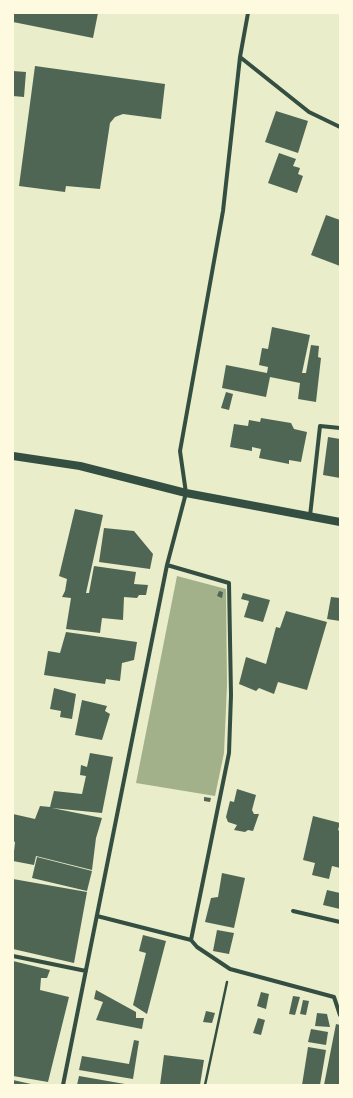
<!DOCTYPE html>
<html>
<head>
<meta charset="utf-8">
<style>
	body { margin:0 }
	#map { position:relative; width:353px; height:1098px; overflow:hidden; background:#e9edc9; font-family:"Asap Condensed",sans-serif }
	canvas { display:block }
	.frame { position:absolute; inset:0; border:14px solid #fefae0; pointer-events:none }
</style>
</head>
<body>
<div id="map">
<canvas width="353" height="1098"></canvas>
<div class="frame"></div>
</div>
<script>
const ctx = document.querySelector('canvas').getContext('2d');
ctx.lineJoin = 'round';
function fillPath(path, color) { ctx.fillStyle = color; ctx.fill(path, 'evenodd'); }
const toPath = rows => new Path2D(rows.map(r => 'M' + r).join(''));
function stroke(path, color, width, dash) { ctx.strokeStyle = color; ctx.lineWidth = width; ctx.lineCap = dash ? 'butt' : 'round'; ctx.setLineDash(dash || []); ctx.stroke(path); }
fillPath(toPath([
	[177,576,226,589,227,685,224,753,215,796,136,783]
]), '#a3b18a');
fillPath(toPath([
	[14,13,98,13,93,38,13,22],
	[35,66,165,84,161,119,123,114,115,117,110,123,100,189,66,186,65,192,19,186],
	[13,71,26,72,24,97,13,96],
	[276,111,308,121,298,153,265,142],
	[279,153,296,159,293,166,300,168,298,174,303,176,297,193,268,183],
	[326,215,340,220,340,266,311,255],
	[272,327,310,335,302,373,306,373,311,345,319,346,318,357,321,358,316,402,298,399,300,383,270,377,266,397,222,388,226,365,267,373,268,367,259,365,262,348,268,349],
	[226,392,233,394,229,410,221,408],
	[261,418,291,423,294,429,307,432,301,462,289,460,289,464,259,458,261,449,252,447,252,451,230,447,234,424,248,426,249,420,260,422],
	[328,437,340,439,340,478,323,475],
	[75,509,103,515,86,593,89,593,94,566,136,572,134,584,148,585,146,595,139,595,137,598,124,597,123,620,102,618,100,633,66,629,71,598,62,597,65,591,67,579,59,576],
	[104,528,134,531,153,554,150,569,99,562],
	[219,591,223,592,222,598,217,596],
	[243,593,270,600,263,622,244,617,249,601,241,599],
	[331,597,340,598,340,621,327,619],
	[286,611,327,622,307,690,278,682,274,694,259,688,256,691,239,684,246,657,266,664,276,627,280,628],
	[66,632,137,642,134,660,122,663,120,681,106,679,105,684,44,675,48,651,60,653],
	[54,688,76,694,72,719,60,717,61,711,50,709],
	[82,700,107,706,105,711,110,714,102,740,75,735],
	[90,753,113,757,102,813,52,808,102,818,96,838,92,870,36,856,34,865,13,861,15,842,13,841,13,814,35,819,40,806,50,807,54,791,82,794,86,776,80,775,81,765,87,767],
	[237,789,256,795,252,810,254,814,259,814,253,831,248,830,245,832,234,830,237,825,228,822,226,817,230,801,234,802],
	[204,797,211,798,210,802,204,801],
	[313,816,340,823,338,830,340,831,340,868,332,866,329,879,312,875,315,863,303,860],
	[37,857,92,871,87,891,32,878],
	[222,873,245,878,234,928,205,922,211,898,218,897],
	[13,879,87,892,74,963,13,949],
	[327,890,340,893,340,909,323,905],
	[217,930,234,933,229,954,213,951],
	[143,935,166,941,147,1014,133,1005,146,953,139,951],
	[13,961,50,970,47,978,41,978,40,990,69,997,48,1082,13,1076],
	[96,990,136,1012,136,1018,144,1018,142,1029,96,1020,103,1002,94,999],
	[261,992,269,994,266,1009,257,1006],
	[293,996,300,997,295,1015,289,1014],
	[303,1000,309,1001,306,1015,300,1014],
	[206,1011,215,1013,212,1023,203,1022],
	[317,1013,327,1014,330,1027,315,1026],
	[258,1018,265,1020,261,1035,253,1033],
	[336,1024,340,1025,340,1085,324,1085],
	[311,1029,328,1032,326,1045,308,1042],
	[134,1040,139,1041,133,1079,79,1070,82,1056,129,1064],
	[308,1047,326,1050,320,1085,302,1085],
	[164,1055,204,1060,200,1085,160,1085],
	[79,1076,125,1084,125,1085,77,1085],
	[13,1080,31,1084,31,1085,13,1085]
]), '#4f6655');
stroke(toPath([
	[205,1085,227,982]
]), '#344e41', 2.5);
stroke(toPath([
	[240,57,309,112,340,127],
	[310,516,320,426,340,428],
	[167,565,229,583,231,695,229,753,191,940],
	[293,911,340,922],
	[97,916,191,940,197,947,230,969,334,997,340,1015],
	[13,956,86,971],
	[63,1085,167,565,186,493,180,451,223,211,240,57,248,13]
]), '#344e41', 4);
stroke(toPath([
	[13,456,80,466,186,493,340,522]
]), '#344e41', 8);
</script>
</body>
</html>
